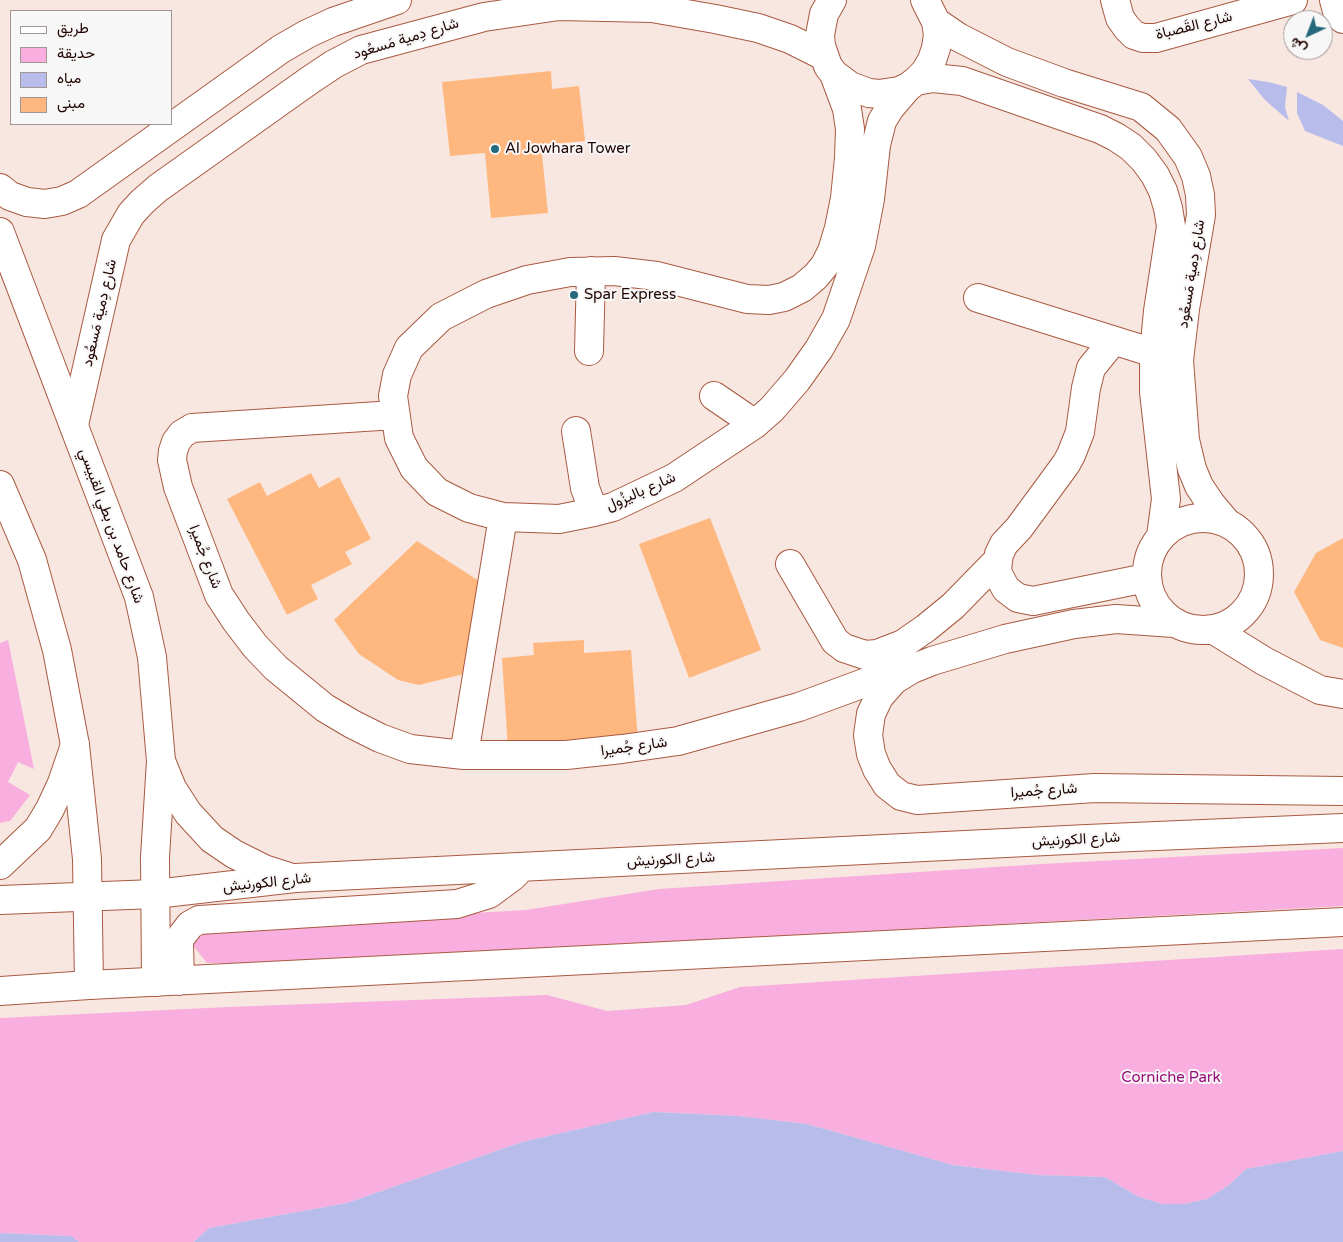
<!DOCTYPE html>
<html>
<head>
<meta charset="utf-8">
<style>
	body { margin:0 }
	#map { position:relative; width:1343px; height:1242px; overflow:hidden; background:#f8e6e0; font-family:"Varela Round",Vazirmatn,sans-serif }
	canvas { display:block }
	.legend { position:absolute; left:10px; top:10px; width:162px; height:115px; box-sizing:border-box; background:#f7f7f7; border:1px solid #a19694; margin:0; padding:6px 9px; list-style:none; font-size:15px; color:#200400 }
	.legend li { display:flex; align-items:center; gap:10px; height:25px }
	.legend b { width:25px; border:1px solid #a19694 }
	.north { position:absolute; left:1283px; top:10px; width:50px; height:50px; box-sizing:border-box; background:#f7f7f7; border:1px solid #a19694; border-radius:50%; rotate:223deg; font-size:14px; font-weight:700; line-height:20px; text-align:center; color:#200400 }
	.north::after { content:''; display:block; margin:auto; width:18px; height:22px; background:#26687b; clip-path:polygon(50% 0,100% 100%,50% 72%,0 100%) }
</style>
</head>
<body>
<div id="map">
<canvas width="1343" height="1242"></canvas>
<ul class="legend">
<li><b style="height:6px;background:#fff"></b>طريق</li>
<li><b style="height:14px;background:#f8aedf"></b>حديقة</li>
<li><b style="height:14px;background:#b7bceb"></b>مياه</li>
<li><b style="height:14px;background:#feb87f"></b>مبنى</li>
</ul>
<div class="north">ش</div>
</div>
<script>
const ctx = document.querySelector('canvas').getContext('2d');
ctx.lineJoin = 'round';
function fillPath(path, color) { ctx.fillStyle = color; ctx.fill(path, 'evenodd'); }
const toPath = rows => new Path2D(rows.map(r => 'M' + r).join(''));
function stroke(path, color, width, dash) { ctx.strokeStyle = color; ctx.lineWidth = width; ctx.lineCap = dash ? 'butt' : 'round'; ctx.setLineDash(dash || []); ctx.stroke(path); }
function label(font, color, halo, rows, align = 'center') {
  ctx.font = font + ' "Varela Round",Vazirmatn,sans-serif'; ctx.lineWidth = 4; ctx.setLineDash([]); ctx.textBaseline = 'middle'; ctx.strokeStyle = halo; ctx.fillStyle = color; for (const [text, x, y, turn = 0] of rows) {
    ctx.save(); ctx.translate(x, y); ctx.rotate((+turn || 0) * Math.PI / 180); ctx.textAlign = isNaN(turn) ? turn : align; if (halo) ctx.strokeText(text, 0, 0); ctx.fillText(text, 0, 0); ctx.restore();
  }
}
fillPath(toPath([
	[8,640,34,769,18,762,8,782,30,795,10,821,0,823,0,643],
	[1343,848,1343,906,983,925,736,940,259,964,207,963,192,944,204,928,526,910,659,889,1042,864],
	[1343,949,1343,1151,1246,1169,1229,1185,1207,1199,1184,1204,1162,1204,1137,1196,1105,1177,1037,1175,953,1165,807,1124,738,1116,654,1112,522,1142,347,1203,209,1228,194,1242,79,1242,71,1236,0,1233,0,1018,228,1007,547,995,607,1011,686,1005,740,987]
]), '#f8aedf');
fillPath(toPath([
	[1248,79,1268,82,1287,87,1285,107,1289,121,1265,100],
	[1297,92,1323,105,1343,121,1343,146,1305,131,1297,113],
	[654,1112,738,1116,807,1124,953,1165,1037,1175,1105,1177,1137,1196,1162,1204,1184,1204,1207,1199,1229,1185,1246,1169,1343,1151,1343,1242,194,1242,209,1228,347,1203,522,1142],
	[0,1233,71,1236,79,1242,0,1242]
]), '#b7bceb');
fillPath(toPath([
	[551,71,552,89,579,86,585,141,541,145,548,213,491,218,485,153,450,156,442,82],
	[311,473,319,488,339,477,371,539,345,552,352,564,311,585,318,599,287,615,227,499,260,482,267,496],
	[710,518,761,650,689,678,639,544],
	[1343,538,1343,648,1320,640,1294,592,1316,553],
	[417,541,479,581,468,673,419,685,398,680,359,654,334,620],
	[584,640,584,653,631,650,638,740,508,749,502,658,534,655,533,643]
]), '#feb87f');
const minor = toPath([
	[832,0,824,14,820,35,821,46,828,66,834,74,850,86,869,93,879,94,899,91,908,87,916,81,925,72,932,60,936,48,938,35,936,22,925,0],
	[1115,0,1120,18,1127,28,1134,35,1143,38,1156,38,1293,0],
	[1334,0,1338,15,1343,19],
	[936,22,958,37,1007,62,1064,83,1141,107,1168,129,1188,157,1196,176,1200,195,1201,215,1185,309,1179,360,1185,440,1192,469,1199,486,1211,504,1227,523],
	[834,74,847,109,850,129,849,158,845,198,839,228,832,251,825,265,816,276,802,288,784,297,769,300,747,299,657,276,614,271,570,272,527,280,486,294,441,317,409,348,397,375,393,396,399,438,414,468,437,492,469,508,503,517,559,519,594,512,613,507,674,478,755,424,772,409,797,380,819,349,836,319,861,246,870,199,876,145,882,121,890,108,908,87],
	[916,81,933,78,962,81,1100,129,1116,137,1131,147,1144,160,1155,175,1163,191,1168,208,1171,226,1158,311,1154,353,1154,392,1166,499,1161,536],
	[0,188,10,196,27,202,45,204,62,201,78,194,281,49,307,34,333,22,397,0],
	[978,298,1154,353],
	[1113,341,1091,368,1086,388,1080,432,1071,455,1066,464,1019,528,1004,544,999,554,997,569,999,576,1006,589,1018,598,1033,601,1146,578],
	[589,351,591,271],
	[714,396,755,424],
	[395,415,192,428,182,434,176,442,173,451,172,460,178,487,219,595,236,621,255,646,276,668,325,708,352,724,380,738,410,749,464,755,566,755,622,749,678,741,799,707,875,679,912,669],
	[74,425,116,240,131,214,142,202,158,188,310,80,334,64,361,50,484,17,559,6,652,8,715,19,758,28,790,39,824,56],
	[576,431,585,488,594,512],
	'1147 574a56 56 0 1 1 112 0a56 56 0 1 1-112 0Z',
	[790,564,835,641,844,648,865,655,877,654,903,644,926,628,953,606,997,561],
	[1174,623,1116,619,1074,624,1005,639,932,661,912,669,894,680,879,697,871,714,868,735,871,754,877,769,887,785,901,796,917,800,1095,788,1343,791],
	[1214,630,1264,661,1320,690,1343,694],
	[464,755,503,517]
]);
const major = toPath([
	[0,232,139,597,152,657,161,761,155,857,156,982],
	[0,485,32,560,57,650,75,745,87,859,89,985]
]);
const highway = toPath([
	[161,761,172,788,188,813,212,839,234,854,264,869,289,877],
	[0,865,38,829,50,809,62,783,75,745],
	[0,900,155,894,295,878,1087,839,1343,828],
	[180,981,179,945,180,938,190,925,199,920,457,904,489,894,512,877,522,867],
	[0,991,89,985,1343,922]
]);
stroke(minor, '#a85a40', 30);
stroke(major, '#a85a40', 30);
stroke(highway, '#a85a40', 30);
stroke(minor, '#fff', 28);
stroke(major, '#fff', 28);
stroke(highway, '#fff', 28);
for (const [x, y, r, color] of [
	[495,149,5,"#26687b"],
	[574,295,5,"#26687b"]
]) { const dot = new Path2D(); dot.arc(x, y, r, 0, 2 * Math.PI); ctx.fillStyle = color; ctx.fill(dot); stroke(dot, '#f7f7f7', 2); }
label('15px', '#200400', '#f7f7f7', [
	["شارع القَصباة",1194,26,-14],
	["شارع دِمية مَسعُود",406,39,-17],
	["شارع دِمية مَسعُود",1192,274,-81],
	["شارع دِمية مَسعُود",100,313,-77],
	["شارع باليزُول",641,492,-24],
	["شارع حامد بن بطي القبيسي",111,526,70],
	["شارع جُميرا",205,557,69],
	["شارع جُميرا",634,747,-8],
	["شارع جُميرا",1044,791,-4],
	["شارع الكورنيش",1076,840,-3],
	["شارع الكورنيش",671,860,-3],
	["شارع الكورنيش",267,883,-6]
]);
label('15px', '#200400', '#f7f7f7', [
	["Al Jowhara Tower",505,149],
	["Spar Express",584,295]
], 'left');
label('15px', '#960a79', '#f7f7f7', [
	["Corniche Park",1171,1078]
]);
</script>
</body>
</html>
